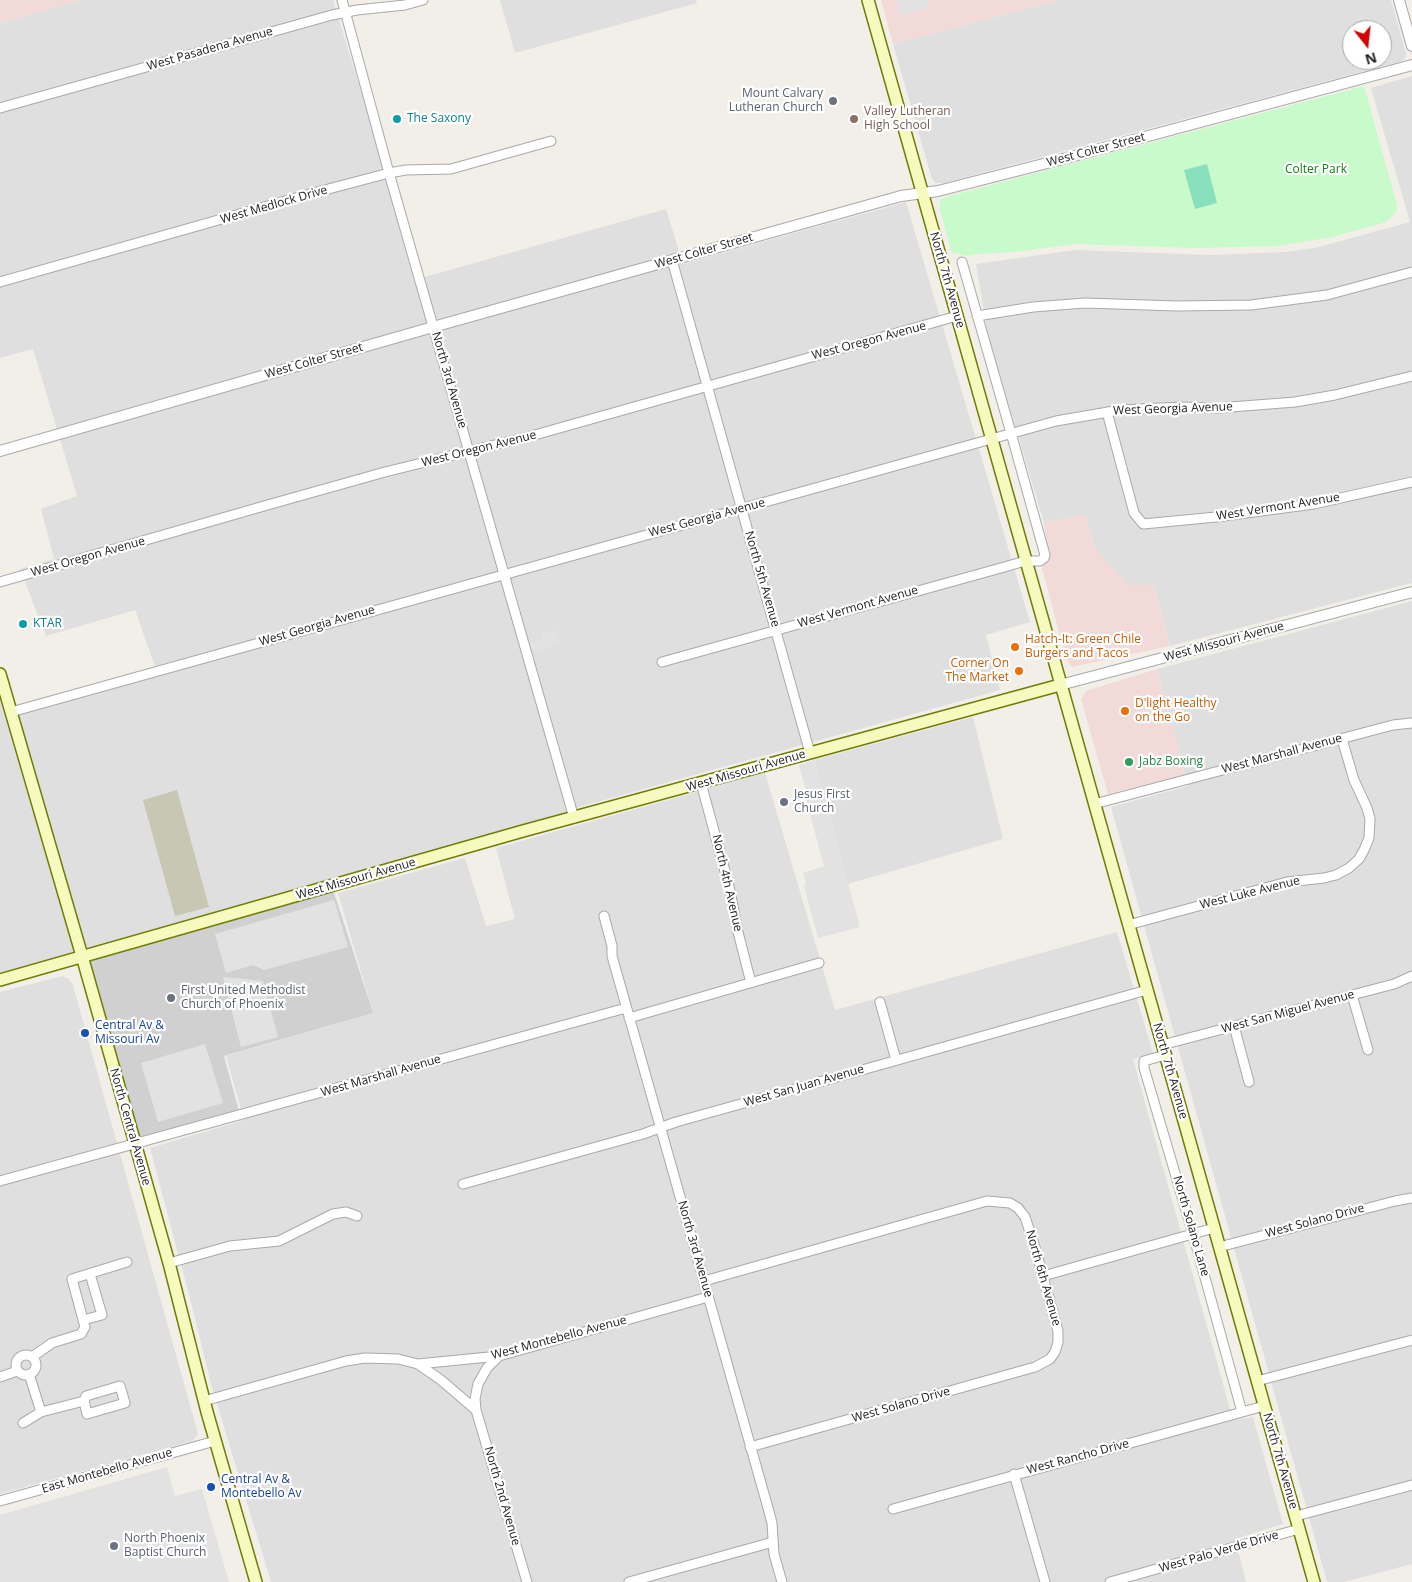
<!DOCTYPE html>
<html>
<head>
<meta charset="utf-8">
<style>
	body { margin:0 }
	#map { position:relative; width:1412px; height:1582px; overflow:hidden; background:#f2efe9; font-family:"Open Sans",sans-serif }
	canvas { display:block }
	.north { position:absolute; left:1342px; top:20px; width:50px; height:50px; box-sizing:border-box; background:#fff; border:1px solid #a7a7a7; border-radius:50%; rotate:164deg; font-size:14px; font-weight:700; line-height:20px; text-align:center; color:#222 }
	.north::after { content:''; display:block; margin:auto; width:18px; height:22px; background:#d40000; clip-path:polygon(50% 0,100% 100%,50% 72%,0 100%) }
</style>
</head>
<body>
<div id="map">
<canvas width="1412" height="1582"></canvas>
<div class="north">N</div>
</div>
<script>
const ctx = document.querySelector('canvas').getContext('2d');
ctx.lineJoin = 'round';
function fillPath(path, color) { ctx.fillStyle = color; ctx.fill(path, 'evenodd'); }
const toPath = rows => new Path2D(rows.map(r => 'M' + r).join(''));
function stroke(path, color, width, dash) { ctx.strokeStyle = color; ctx.lineWidth = width; ctx.lineCap = dash ? 'butt' : 'round'; ctx.setLineDash(dash || []); ctx.stroke(path); }
function label(font, color, halo, rows, align = 'center') {
  ctx.font = font + ' "Open Sans",sans-serif'; ctx.lineWidth = 4.5; ctx.setLineDash([]); ctx.textBaseline = 'middle'; ctx.strokeStyle = halo; ctx.fillStyle = color; for (const [text, x, y, turn = 0] of rows) {
    ctx.save(); ctx.translate(x, y); ctx.rotate((+turn || 0) * Math.PI / 180); ctx.textAlign = isNaN(turn) ? turn : align; if (halo) ctx.strokeText(text, 0, 0); ctx.fillText(text, 0, 0); ctx.restore();
  }
}
fillPath(toPath([
	[81,0,333,0,363,98,414,280,666,209,683,264,906,202,1030,622,986,635,1000,690,572,809,574,818,0,979,0,674,11,712,455,587,155,666,135,610,46,636,20,569,54,559,41,509,77,496,33,349,0,358,0,23],
	[500,0,696,0,697,3,515,53],
	[1059,0,1391,0,1406,53,1405,58,1402,61,944,183,935,183,932,179,893,44],
	[1352,30,1382,30,1382,60,1352,60],
	[1412,76,1412,583,1170,646,1154,585,1128,585,1095,548,1085,514,1044,523,988,335,976,264,1075,250,1210,255,1284,252,1315,248,1410,222,1371,88],
	[1412,601,1412,1564,1344,1582,1327,1582,1111,807,1188,786,1157,669],
	[973,717,1003,839,848,884,814,760],
	[765,773,835,1010,1117,932,1153,1053,1133,1059,1233,1420,1253,1417,1283,1524,1235,1539,1246,1582,271,1582,211,1384,193,1310,150,1148,244,1120,226,1056,373,1013,338,893,465,858,486,926,515,919,496,848],
	[62,976,69,979,73,985,198,1434,192,1441,0,1494,0,992]
]), '#e0dfdf');
fillPath(toPath([
	[0,0,81,0,0,23],
	[881,0,1059,0,893,44],
	[1085,514,1095,548,1128,585,1154,585,1170,646,1072,667,1066,659,1042,568,1049,558,1044,523],
	[1157,669,1185,775,1108,794,1081,699,1086,691]
]), '#f2dad9');
fillPath(toPath([
	[332,886,373,1013,224,1056,240,1115,135,1145,82,956]
]), '#d0d0d0');
fillPath(toPath([
	[177,790,209,907,175,916,143,800]
]), '#c7c7b4');
fillPath(toPath([
	[1364,86,1397,205,1396,212,1386,222,1332,237,1277,246,1195,248,1075,244,1014,252,978,254,967,256,952,253,939,206,941,199,946,197]
]), '#c8facc');
fillPath(toPath([
	[1207,164,1217,203,1195,209,1184,170]
]), '#88e0be');
fillPath(toPath([
	[896,0,927,0,929,7,901,16],
	[555,629,560,644,530,653,527,644,543,640,542,633],
	[814,760,860,927,818,938,804,886,806,884,803,873,824,866,806,799,808,798,799,765],
	[334,900,348,947,264,970,253,965,226,973,215,934],
	[223,977,263,981,278,1037,241,1047],
	[205,1044,223,1103,158,1122,141,1063],
	[167,1467,175,1496,202,1489,229,1582,0,1582,0,1515]
]), '#e2e2e2');
const minor = toPath([
	[342,0,389,173,574,818],
	[0,108,332,15,357,10,405,5,423,0],
	[672,260,810,753],
	[0,282,317,192,389,173,406,170,451,169,551,141],
	[977,316,1033,307,1085,303,1177,306,1251,305,1327,295,1412,272],
	[1107,412,1134,513,1143,524,1216,517,1314,504,1412,482],
	[0,582,271,504,385,472,531,436,957,316],
	[662,662,1008,566,1025,561,1040,561,1044,558,1045,555,1011,433,962,262],
	[11,712,1056,421,1120,410,1181,407,1218,408,1295,402,1335,395,1412,376],
	[701,783,729,886,738,932,751,983],
	[1094,804,1393,725,1412,723],
	[604,916,612,946,612,956,768,1508,772,1523,774,1554,782,1582],
	[1128,925,1287,882,1324,878,1336,875,1349,868,1359,859,1364,850,1369,838,1370,819,1367,808,1354,780,1342,739],
	[1352,995,1368,1050],
	[880,1002,896,1060],
	[629,1018,819,963],
	[1234,1026,1249,1082],
	[1162,1045,1394,984,1412,976],
	[1165,1055,1144,1061,1144,1068,1193,1234,1242,1412],
	[0,1181,626,1008],
	[463,1184,643,1134,676,1122,780,1093,1147,990],
	[1219,1247,1395,1201,1412,1198],
	[169,1263,230,1246,279,1241,333,1214,346,1212,357,1216],
	[1043,1276,1214,1228],
	[704,1281,987,1201,1010,1203,1018,1208,1025,1217,1034,1244,1058,1331,1058,1342,1055,1352,1050,1359,1035,1367,750,1447],
	[83,1320,102,1315,90,1274],
	'16 1365a10 10 0 1 1 20 0a10 10 0 1 1-20 0Z',
	[32,1357,52,1343,81,1334,85,1327,72,1279,127,1262],
	[418,1364,441,1380,476,1410,527,1582],
	[0,1377,17,1371],
	[1257,1381,1412,1340],
	[204,1401,346,1361,365,1358,398,1359,418,1364,499,1356,708,1297],
	[476,1410,475,1399,478,1384,487,1368,499,1356],
	[41,1412,84,1401,86,1396,120,1386,125,1403,87,1414,84,1401],
	[23,1423,41,1412,29,1374],
	[1014,1474,1045,1582],
	[0,1501,215,1441],
	[893,1509,1264,1406],
	[1296,1516,1412,1485],
	[629,1582,773,1542],
	[1110,1582,1299,1529]
]);
const tertiary = toPath([
	[1399,0,1412,46],
	[0,451,433,327,901,196,938,191,1059,160,1412,65],
	[1060,685,1412,592]
]);
const secondary = toPath([
	[868,0,1314,1582],
	[0,674,82,956,169,1263,207,1412,256,1582],
	[0,980,523,831,1060,685]
]);
stroke(minor, '#a9a9a9', 11);
stroke(tertiary, '#a9a9a9', 12);
stroke(secondary, '#707d05', 14);
stroke(minor, '#fff', 9);
stroke(tertiary, '#fff', 10);
stroke(secondary, '#f7fabf', 11);
for (const [x, y, r, color] of [
	[833,101,5,"#6b7280"],
	[397,119,5,"#0f9aa8"],
	[854,119,5,"#8d6e63"],
	[23,624,5,"#0f9aa8"],
	[1015,647,5,"#e8710a"],
	[1019,671,5,"#e8710a"],
	[1125,711,5,"#e8710a"],
	[1129,762,5,"#2e9e5b"],
	[784,802,5,"#6b7280"],
	[171,998,5,"#6b7280"],
	[85,1033,5,"#1a4fb4"],
	[211,1487,5,"#1a4fb4"],
	[114,1546,5,"#6b7280"]
]) { const dot = new Path2D(); dot.arc(x, y, r, 0, 2 * Math.PI); ctx.fillStyle = color; ctx.fill(dot); stroke(dot, '#fff', 2); }
label('12px', '#222', '#fff', [
	["West Pasadena Avenue",210,49,-16],
	["West Colter Street",1096,150,-15],
	["West Medlock Drive",274,205,-16],
	["West Colter Street",704,251,-16],
	["North 7th Avenue",947,280,74],
	["West Oregon Avenue",869,341,-15],
	["West Colter Street",314,361,-16],
	["North 3rd Avenue",449,380,74],
	["West Georgia Avenue",1173,409,-2],
	["West Oregon Avenue",479,449,-14],
	["West Vermont Avenue",1278,507,-9],
	["West Georgia Avenue",707,518,-15],
	["West Oregon Avenue",88,557,-16],
	["North 5th Avenue",762,579,74],
	["West Vermont Avenue",858,607,-16],
	["West Georgia Avenue",317,626,-16],
	["West Missouri Avenue",1224,642,-15],
	["West Marshall Avenue",1282,754,-15],
	["West Missouri Avenue",746,771,-16],
	["West Missouri Avenue",356,879,-16],
	["North 4th Avenue",727,883,77],
	["West Luke Avenue",1250,893,-14],
	["West San Miguel Avenue",1288,1012,-15],
	["North 7th Avenue",1170,1071,74],
	["West Marshall Avenue",381,1076,-16],
	["West San Juan Avenue",804,1086,-16],
	["North Central Avenue",130,1127,74],
	["West Solano Drive",1315,1221,-15],
	["North Solano Lane",1191,1226,74],
	["North 3rd Avenue",695,1249,74],
	["North 6th Avenue",1043,1278,74],
	["West Montebello Avenue",559,1338,-15],
	["West Solano Drive",901,1405,-16],
	["West Rancho Drive",1078,1457,-15],
	["North 7th Avenue",1280,1461,74],
	["East Montebello Avenue",107,1471,-16],
	["North 2nd Avenue",502,1496,74],
	["West Palo Verde Drive",1219,1552,-16]
]);
label('12px', '#5b616d', '#fff', [
	["Mount Calvary",823,94,"right"],
	["Lutheran Church",823,108,"right"],
	["Jesus First",794,795],
	["Church",794,809],
	["First United Methodist",181,991],
	["Church of Phoenix",181,1005],
	["North Phoenix",124,1539],
	["Baptist Church",124,1553]
], 'left');
label('12px', '#785e54', '#fff', [
	["Valley Lutheran",864,112],
	["High School",864,126]
], 'left');
label('12px', '#0d838f', '#fff', [
	["The Saxony",407,119],
	["KTAR",33,624]
], 'left');
label('12px', '#0c8416', '#fff', [
	["Colter Park",1316,170]
]);
label('12px', '#c56008', '#fff', [
	["Hatch-It: Green Chile",1025,640],
	["Burgers and Tacos",1025,654],
	["Corner On",1009,664,"right"],
	["The Market",1009,678,"right"],
	["D'light Healthy",1135,704],
	["on the Go",1135,718]
], 'left');
label('12px', '#27864d', '#fff', [
	["Jabz Boxing",1139,762]
], 'left');
label('12px', '#164399', '#fff', [
	["Central Av &",95,1026],
	["Missouri Av",95,1040],
	["Central Av &",221,1480],
	["Montebello Av",221,1494]
], 'left');
</script>
</body>
</html>
